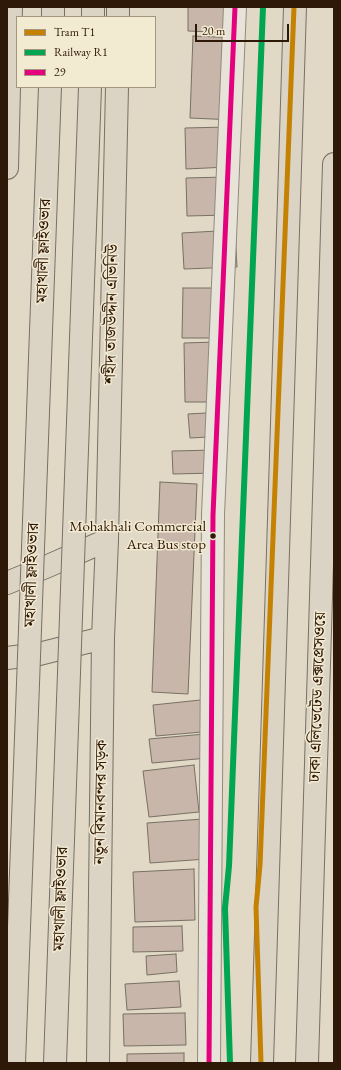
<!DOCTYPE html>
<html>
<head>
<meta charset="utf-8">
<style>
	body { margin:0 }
	#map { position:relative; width:341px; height:1070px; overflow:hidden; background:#e1d9c5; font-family:"EB Garamond",serif }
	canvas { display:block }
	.frame { position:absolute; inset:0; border:8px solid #2e1807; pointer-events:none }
	.legend { position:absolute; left:16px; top:16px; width:140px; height:72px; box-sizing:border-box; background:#f3ead2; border:1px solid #a49681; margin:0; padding:5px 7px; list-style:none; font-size:12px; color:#2e1807 }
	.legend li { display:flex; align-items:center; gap:8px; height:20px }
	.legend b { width:20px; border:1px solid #a49681 }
	.scale { position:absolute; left:195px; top:24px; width:94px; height:18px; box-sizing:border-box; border:2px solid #2e1807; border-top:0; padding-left:5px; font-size:12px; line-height:14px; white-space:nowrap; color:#2e1807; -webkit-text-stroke:3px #f3ead2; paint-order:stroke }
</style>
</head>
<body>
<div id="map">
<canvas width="341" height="1070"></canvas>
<div class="frame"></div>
<ul class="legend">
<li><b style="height:5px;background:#c58202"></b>Tram T1</li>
<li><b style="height:5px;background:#00a651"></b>Railway R1</li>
<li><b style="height:5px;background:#e5007d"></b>29</li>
</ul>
<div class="scale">20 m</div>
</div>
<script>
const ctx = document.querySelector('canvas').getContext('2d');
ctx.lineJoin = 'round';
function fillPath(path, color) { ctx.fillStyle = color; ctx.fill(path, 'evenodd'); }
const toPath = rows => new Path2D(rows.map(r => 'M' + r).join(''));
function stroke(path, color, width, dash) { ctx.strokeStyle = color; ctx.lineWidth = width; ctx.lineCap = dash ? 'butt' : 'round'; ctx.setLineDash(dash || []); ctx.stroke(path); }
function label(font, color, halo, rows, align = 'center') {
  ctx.font = font + ' "EB Garamond","Noto Serif Bengali",serif'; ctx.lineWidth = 3; ctx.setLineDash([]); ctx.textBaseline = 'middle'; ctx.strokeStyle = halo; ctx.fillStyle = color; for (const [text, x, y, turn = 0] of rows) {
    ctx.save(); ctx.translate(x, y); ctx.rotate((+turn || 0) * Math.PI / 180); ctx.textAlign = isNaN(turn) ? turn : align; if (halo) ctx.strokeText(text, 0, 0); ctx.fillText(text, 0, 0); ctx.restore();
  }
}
const building = toPath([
	[188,7,235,7,234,33,188,31,188,7],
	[193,36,238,38,235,120,190,118,193,36],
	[227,127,228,167,186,169,185,128,227,127],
	[227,177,228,215,187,216,186,178,227,177],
	[235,230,237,267,184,269,182,233,235,230],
	[183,288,222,288,221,338,182,338,183,288],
	[217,342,218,402,185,402,184,343,217,342],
	[224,412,226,436,190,438,188,414,224,412],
	[215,450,216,473,173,474,172,451,215,450],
	[160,482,197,484,188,694,152,692,160,482],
	[210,699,214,731,156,736,153,705,210,699],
	[205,734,208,758,152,763,149,739,205,734],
	[194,765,199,812,149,817,143,771,194,765],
	[203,819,207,859,150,863,147,823,203,819],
	[194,869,195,920,135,922,133,872,194,869],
	[182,926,183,951,133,952,133,927,182,926],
	[176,954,177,972,147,975,146,956,176,954],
	[179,981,181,1007,127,1010,125,984,179,981],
	[185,1013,186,1045,124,1046,123,1014,185,1013],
	[184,1053,184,1063,127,1063,127,1054,184,1053]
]);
fillPath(building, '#c8b6aa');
stroke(building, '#777064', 1);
const minor = toPath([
	[209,1063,213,515,235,7]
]);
const primary = toPath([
	[118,17,118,7],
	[7,168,11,7],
	[7,583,48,566,107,540],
	[7,658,39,654,103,638],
	[98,1063,103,638,107,540,117,87]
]);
const trunk = toPath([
	[53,17,53,7],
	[93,17,93,7]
]);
const motorway = toPath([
	[262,1063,295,7],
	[307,1063,334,164]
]);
stroke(minor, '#918a7d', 24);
stroke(primary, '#777064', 24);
stroke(trunk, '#777064', 24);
stroke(motorway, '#777064', 24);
stroke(minor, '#e7e3d9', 22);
stroke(primary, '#dbd3c4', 22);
stroke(trunk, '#dbd3c4', 22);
stroke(motorway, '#dbd3c4', 22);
const trunkBridge = toPath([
	[14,1063,50,87],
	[55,1063,90,87]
]);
stroke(trunkBridge, '#777064', 24, []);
stroke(trunkBridge, '#dbd3c4', 22);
stroke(toPath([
	[209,1063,213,515,235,7]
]), '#e5007d', 5);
stroke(toPath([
	[230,1063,225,908,229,866,263,7]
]), '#00a651', 6);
stroke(toPath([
	[261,1063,256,907,260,865,294,7]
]), '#c58202', 5);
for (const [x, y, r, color] of [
	[213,536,3.5,"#2e1807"]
]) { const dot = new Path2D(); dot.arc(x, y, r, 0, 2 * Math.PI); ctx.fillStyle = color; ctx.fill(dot); stroke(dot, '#f3ead2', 1.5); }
label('15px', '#2e1807', '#f3ead2', [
	["Mohakhali Commercial",206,527],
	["Area Bus stop",206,545]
], 'right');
label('16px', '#2e1807', '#f3ead2', [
	["মহাখালী ফ্লাইওভার",44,251,-88],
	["শহীদ তাজউদ্দীন এভিনিউ",112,314,-89],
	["মহাখালী ফ্লাইওভার",32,575,-88],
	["ঢাকা এলিভেটেড এক্সপ্রেসওয়ে",318,697,-88],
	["নতুন বিমানবন্দর সড়ক",101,802,-89],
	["মহাখালী ফ্লাইওভার",61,899,-88]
]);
</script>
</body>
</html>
